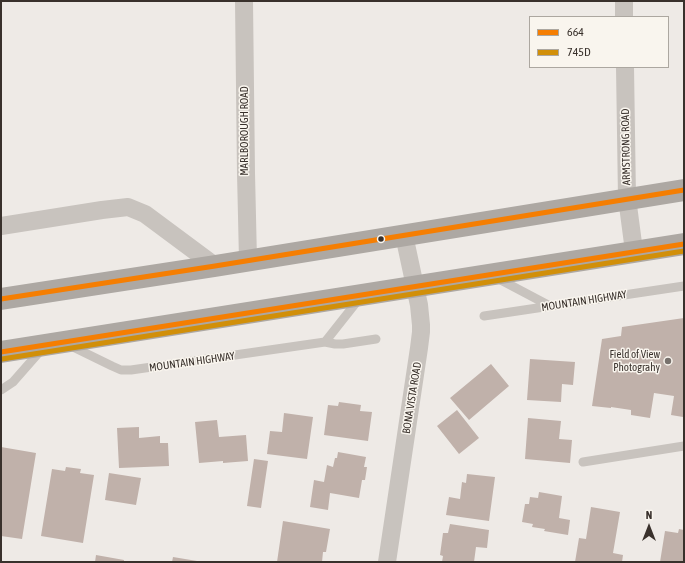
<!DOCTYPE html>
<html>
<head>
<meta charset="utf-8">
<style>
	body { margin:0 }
	#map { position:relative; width:685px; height:563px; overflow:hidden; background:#eeeae6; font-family:"Asap Condensed",sans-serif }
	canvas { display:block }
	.frame { position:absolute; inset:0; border:2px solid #39312c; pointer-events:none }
	.legend { position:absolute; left:529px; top:16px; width:140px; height:52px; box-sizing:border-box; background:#f9f5ee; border:1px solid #aca7a0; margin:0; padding:5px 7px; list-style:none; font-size:12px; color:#39312c }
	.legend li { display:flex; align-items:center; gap:8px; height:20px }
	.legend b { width:20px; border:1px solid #aca7a0 }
	.north { position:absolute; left:629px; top:507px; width:40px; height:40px; -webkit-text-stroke:3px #f9f5ee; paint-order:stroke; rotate:0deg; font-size:11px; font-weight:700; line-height:16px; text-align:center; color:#39312c }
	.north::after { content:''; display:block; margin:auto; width:14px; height:18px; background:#39312c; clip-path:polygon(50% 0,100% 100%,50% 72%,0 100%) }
</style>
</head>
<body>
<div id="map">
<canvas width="685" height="563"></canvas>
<div class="frame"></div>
<ul class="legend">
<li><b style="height:5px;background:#f57e02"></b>664</li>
<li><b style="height:5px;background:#d18f09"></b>745D</li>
</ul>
<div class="north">N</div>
</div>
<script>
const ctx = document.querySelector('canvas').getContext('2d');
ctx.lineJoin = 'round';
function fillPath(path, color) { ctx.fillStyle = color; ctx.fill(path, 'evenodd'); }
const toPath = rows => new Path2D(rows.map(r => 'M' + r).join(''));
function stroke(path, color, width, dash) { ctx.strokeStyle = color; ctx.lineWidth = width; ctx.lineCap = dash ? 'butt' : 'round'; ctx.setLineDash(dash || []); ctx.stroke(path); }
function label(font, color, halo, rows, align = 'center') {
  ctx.font = font + ' "Asap Condensed",sans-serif'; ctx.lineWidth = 3; ctx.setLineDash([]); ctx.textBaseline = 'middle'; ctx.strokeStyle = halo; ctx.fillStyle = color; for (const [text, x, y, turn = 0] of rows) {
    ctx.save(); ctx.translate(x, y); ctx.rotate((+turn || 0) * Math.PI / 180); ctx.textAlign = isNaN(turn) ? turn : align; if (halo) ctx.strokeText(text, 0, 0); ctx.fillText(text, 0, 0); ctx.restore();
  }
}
fillPath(toPath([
	[684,318,684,416,683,417,671,415,674,396,654,393,650,418,631,415,631,410,611,407,611,408,592,406,602,339,621,336,622,327],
	[530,359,575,362,573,385,562,384,561,402,527,400],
	[491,364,509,386,469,420,450,398],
	[339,402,361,405,360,411,372,412,368,441,324,435,328,405,338,406],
	[457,410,479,438,459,454,437,426],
	[284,413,313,417,307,459,267,454,270,431,282,432],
	[528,418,561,421,559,439,572,440,570,463,525,459],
	[217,420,219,437,246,435,248,461,223,463,223,461,199,463,195,422],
	[139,427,139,438,160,436,160,443,168,443,169,466,119,468,117,428],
	[1,447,36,453,22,539,1,536],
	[338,452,366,457,364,467,367,467,365,480,362,480,359,498,330,493,328,510,310,507,314,480,324,482,327,465,333,467,335,458,337,458],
	[254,459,268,461,261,508,247,506],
	[66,467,81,469,80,473,94,475,83,543,41,536,52,469,65,471],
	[109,473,141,478,136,505,105,500],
	[467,474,495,477,489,521,446,515,449,497,460,499,462,482,466,483],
	[539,492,562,496,559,518,570,520,568,535,544,531,545,529,532,527,533,524,522,522,525,504,529,504,530,497,538,498],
	[591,507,620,512,613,553,623,555,622,562,575,562,579,538,586,539],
	[283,521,330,529,326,552,323,552,322,562,277,562],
	[450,524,489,530,487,548,476,547,474,562,442,562,443,556,440,555,443,533,448,533],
	[679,529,684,530,684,562,660,562,665,531,678,533],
	[96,555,124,560,124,562,95,562],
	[173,557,197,561,197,562,172,562]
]), '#c0b1aa');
stroke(toPath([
	[497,278,550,306],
	[484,316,684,286],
	[325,342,359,299],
	[71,346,112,366,121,370,131,370,325,342,335,344,343,344,376,339],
	[1,390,13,382,42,349],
	[583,462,684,446]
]), '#c8c3be', 9);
stroke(toPath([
	[244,1,246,173,248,260],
	[624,1,624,17],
	[625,67,627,198,634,251],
	[1,226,102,210,128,207,145,214,215,266],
	[387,562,419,348,421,332,421,325,419,305,404,235]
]), '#c8c3be', 18);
stroke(toPath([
	[1,299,215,266,684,190],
	[1,352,684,244]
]), '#ada8a3', 22);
stroke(toPath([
	[1,299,215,266,684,190],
	[1,352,684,244]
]), '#f57e02', 5);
stroke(toPath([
	[2,359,684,251]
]), '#d18f09', 5);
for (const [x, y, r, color] of [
	[381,239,3.5,"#39312c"],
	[668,361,4,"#78726d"]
]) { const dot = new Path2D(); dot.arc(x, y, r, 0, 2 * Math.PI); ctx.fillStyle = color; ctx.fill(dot); stroke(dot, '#f9f5ee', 1.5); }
label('11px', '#39312c', '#f9f5ee', [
	["MARLBOROUGH ROAD",245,131,-90],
	["ARMSTRONG ROAD",626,147,-91],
	["MOUNTAIN HIGHWAY",584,301,-9],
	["MOUNTAIN HIGHWAY",192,362,-8],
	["BONA VISTA ROAD",412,398,-81]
]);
label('11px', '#39312c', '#f9f5ee', [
	["Field of View",660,355],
	["Photograhy",660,368]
], 'right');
</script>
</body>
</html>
